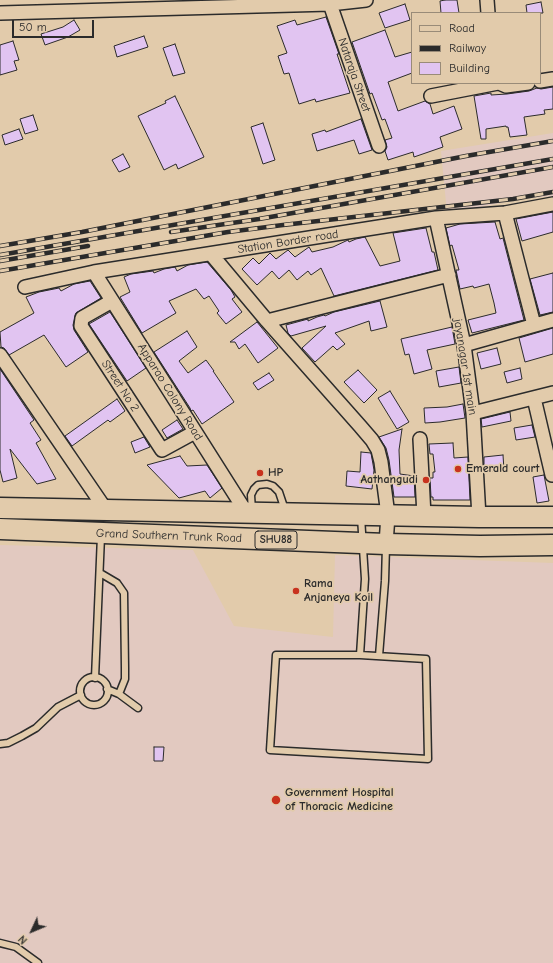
<!DOCTYPE html>
<html>
<head>
<meta charset="utf-8">
<style>
	body { margin:0 }
	#map { position:relative; width:553px; height:963px; overflow:hidden; background:#e2cbab; font-family:"Comic Neue",sans-serif }
	canvas { display:block }
	.legend { position:absolute; left:411px; top:12px; width:130px; height:72px; box-sizing:border-box; background:#e2cbab; border:1px solid #998b78; margin:0; padding:5px 7px; list-style:none; font-size:12px; color:#2b2b2b }
	.legend li { display:flex; align-items:center; gap:8px; height:20px }
	.legend b { width:20px; border:1px solid #998b78 }
	.north { position:absolute; left:12px; top:911px; width:40px; height:40px; -webkit-text-stroke:3px #e2cbab; paint-order:stroke; rotate:226deg; font-size:11px; font-weight:700; line-height:16px; text-align:center; color:#2b2b2b }
	.north::after { content:''; display:block; margin:auto; width:14px; height:18px; background:#2b2b2b; clip-path:polygon(50% 0,100% 100%,50% 72%,0 100%) }
	.scale { position:absolute; left:12px; top:20px; width:82px; height:18px; box-sizing:border-box; border:2px solid #2b2b2b; border-top:0; padding-left:5px; font-size:12px; line-height:14px; white-space:nowrap; color:#2b2b2b; -webkit-text-stroke:3px #e2cbab; paint-order:stroke }
</style>
</head>
<body>
<div id="map">
<canvas width="553" height="963"></canvas>
<ul class="legend">
<li><b style="height:5px;background:#e2cbab"></b>Road</li>
<li><b style="height:5px;background:#2b2b2b"></b>Railway</li>
<li><b style="height:11px;background:#e1c4f1"></b>Building</li>
</ul>
<div class="north">N</div>
<div class="scale">50 m</div>
</div>
<script>
const ctx = document.querySelector('canvas').getContext('2d');
ctx.lineJoin = 'round';
function fillPath(path, color) { ctx.fillStyle = color; ctx.fill(path, 'evenodd'); }
const toPath = rows => new Path2D(rows.map(r => 'M' + r).join(''));
function stroke(path, color, width, dash) { ctx.strokeStyle = color; ctx.lineWidth = width; ctx.lineCap = dash ? 'butt' : 'round'; ctx.setLineDash(dash || []); ctx.stroke(path); }
function label(font, color, halo, rows, align = 'center') {
  ctx.font = font + ' "Comic Neue",sans-serif'; ctx.lineWidth = 3.5; ctx.setLineDash([]); ctx.textBaseline = 'middle'; ctx.strokeStyle = halo; ctx.fillStyle = color; for (const [text, x, y, turn = 0] of rows) {
    ctx.save(); ctx.translate(x, y); ctx.rotate((+turn || 0) * Math.PI / 180); ctx.textAlign = isNaN(turn) ? turn : align; if (halo) ctx.strokeText(text, 0, 0); ctx.fillText(text, 0, 0); ctx.restore();
  }
}
fillPath(toPath([
	[553,133,553,196,522,199,447,213,441,151],
	[0,545,193,550,234,626,333,637,335,555,553,563,553,963,0,963]
]), '#e2c9c0');
const building = toPath([
	[445,0,457,0,459,13,441,13,440,1,445,0],
	[541,2,543,13,527,13,526,5,541,2],
	[405,4,410,20,385,28,379,13,405,4],
	[326,17,339,54,337,54,350,93,316,102,315,99,299,104,289,73,284,74,278,56,287,53,277,26,295,20,297,25,326,17],
	[74,20,80,30,68,37,45,45,41,34,63,27,74,20],
	[385,30,395,57,412,52,412,73,388,82,398,111,425,101,430,104,433,114,454,106,462,129,440,137,443,147,414,157,413,152,388,160,385,151,387,147,385,140,392,138,385,119,382,120,372,93,370,94,352,42,385,30],
	[144,36,148,47,117,57,114,46,144,36],
	[13,41,19,60,14,61,17,70,0,75,0,45,13,41],
	[175,44,185,73,173,76,163,48,175,44],
	[553,87,553,109,544,110,545,114,524,117,527,135,510,137,508,127,506,127,506,126,486,129,486,139,481,139,474,96,491,93,491,95,507,94,529,91,537,88,541,89,553,87],
	[175,96,204,157,178,169,176,164,164,170,138,116,166,103,165,101,175,96],
	[33,115,38,130,25,134,20,119,33,115],
	[361,119,372,150,359,154,354,140,317,151,312,134,325,130,326,132,361,119],
	[263,123,275,160,263,164,251,127,263,123],
	[19,129,23,139,5,145,2,135,19,129],
	[123,154,130,167,119,172,112,160,123,154],
	[553,212,553,232,522,241,516,219,553,212],
	[495,222,500,239,503,238,524,320,472,333,468,320,496,313,494,303,489,284,474,288,473,286,460,289,456,270,459,270,452,245,450,246,446,228,460,224,495,222],
	[426,228,432,252,434,252,438,270,334,296,321,268,311,275,308,271,297,280,289,270,279,279,272,271,257,285,242,269,253,258,259,264,270,253,276,259,288,250,295,257,309,247,312,252,333,247,348,240,349,242,356,239,365,237,380,266,400,261,393,233,426,228],
	[207,262,231,290,235,297,232,299,242,312,226,324,217,313,219,311,209,296,204,299,196,289,169,301,176,313,142,333,120,297,130,292,124,277,131,274,153,271,154,273,164,269,175,267,177,271,188,265,207,262],
	[553,273,553,312,540,315,530,279,553,273],
	[90,281,101,298,76,313,73,325,74,330,88,352,66,367,44,335,9,355,4,348,1,347,0,332,34,313,26,297,39,292,59,288,61,291,74,284,90,281],
	[380,301,387,327,371,331,369,321,335,333,345,344,337,350,333,346,315,362,302,348,326,326,291,336,288,333,286,325,308,319,308,321,317,317,324,315,325,316,334,312,380,301],
	[110,312,146,368,127,381,89,324,110,312],
	[257,322,278,348,258,363,245,344,239,349,235,342,230,342,257,322],
	[452,327,455,344,427,350,432,369,414,374,409,354,405,355,401,339,452,327],
	[553,328,553,354,525,362,519,338,553,328],
	[187,331,197,347,179,361,188,373,206,360,214,371,213,371,234,402,202,424,193,410,191,411,190,408,154,352,187,331],
	[497,348,501,364,481,369,477,353,497,348],
	[459,367,461,383,439,387,436,371,459,367],
	[520,368,522,379,507,383,504,372,520,368],
	[0,369,34,420,30,423,41,440,36,443,56,479,37,484,10,449,17,478,3,482,0,470,0,369],
	[358,370,377,390,364,403,344,382,358,370],
	[269,373,274,380,258,390,253,383,269,373],
	[390,391,409,422,397,429,378,398,390,391],
	[117,399,125,411,110,422,108,420,72,446,65,436,117,399],
	[463,404,465,418,440,422,425,423,424,408,447,407,463,404],
	[510,412,511,421,482,427,481,419,510,412],
	[177,420,183,429,167,438,162,430,177,420],
	[532,425,535,437,516,440,514,428,532,425],
	[402,429,399,450,400,474,414,476,415,497,394,497,389,460,386,448,379,437,402,429],
	[144,437,150,447,135,453,131,442,144,437],
	[453,443,454,458,468,457,470,500,433,500,433,497,431,497,430,478,433,478,433,472,435,472,433,454,430,454,429,444,453,443],
	[361,452,371,453,374,470,372,489,346,486,347,471,360,472,361,452],
	[503,455,504,470,484,472,484,457,503,455],
	[180,456,187,466,207,465,222,488,210,498,205,491,179,498,147,465,180,456],
	[544,475,549,501,537,503,533,477,544,475],
	[154,747,164,747,163,761,154,761,154,747]
]);
fillPath(building, '#e1c4f1');
stroke(building, '#2b2b2b', 1);
const service = toPath([
	[252,511,251,495,254,489,258,485,267,484,273,486,279,492,285,510],
	[100,573,117,583,124,593,125,668,125,679,119,694],
	[276,655,360,655,426,659,428,759,270,750,276,655],
	[360,655,365,579,361,517],
	[379,656,385,581,386,546],
	'80 691a14 14 0 1 1 28 0a14 14 0 1 1-28 0Z',
	[95,678,101,536],
	[107,689,119,694,138,708],
	[0,744,8,743,22,736,36,728,58,707,81,695],
	[0,943,16,947,38,963]
]);
const minor = toPath([
	[328,0,330,4,379,146],
	[487,0,488,13],
	[0,13,330,4,366,0],
	[540,81,553,79],
	[499,83,506,86,528,83],
	[431,96,498,83],
	[505,213,534,325],
	[436,218,464,345,473,413,479,517],
	[211,254,267,321,360,426,372,440,378,450,381,462,388,515,386,544],
	[94,272,246,512],
	[25,287,94,272,436,218,505,213,553,204],
	[112,301,82,318,81,326,162,450,195,432],
	[267,321,449,275],
	[464,345,553,320],
	[0,355,106,510],
	[534,398,552,475],
	[473,413,553,393],
	[420,439,424,516]
]);
const primary = toPath([
	[0,508,479,517,553,517],
	[0,529,386,544,480,546,553,545]
]);
stroke(service, '#2b2b2b', 9);
stroke(minor, '#2b2b2b', 16);
stroke(primary, '#2b2b2b', 23);
stroke(service, '#e2cbab', 6);
stroke(minor, '#e2cbab', 13);
stroke(primary, '#e2cbab', 20);
const rail = toPath([
	[171,232,259,219,553,167],
	[0,246,82,232,466,156,553,141],
	[0,255,553,159],
	[0,261,88,246],
	[0,271,228,232,283,225,513,199,553,192]
]);
stroke(rail, '#2b2b2b', 4.5);
stroke(rail, '#e2cbab', 3, [9]);
for (const [x, y, r, color] of [
	[458,469,4,"#c8321e"],
	[260,473,4,"#c8321e"],
	[426,480,4,"#c8321e"],
	[296,591,4,"#c8321e"],
	[276,800,5,"#c8321e"]
]) { const dot = new Path2D(); dot.arc(x, y, r, 0, 2 * Math.PI); ctx.fillStyle = color; ctx.fill(dot); stroke(dot, '#e2cbab', 1.5); }
for (const [x, y, w] of [
	[276,540,42]
]) { const box = new Path2D(); box.roundRect(x - w / 2, y - 9, w, 18, 3); ctx.fillStyle = '#e2cbab'; ctx.fill(box); stroke(box, '#2b2b2b', 1); }
label('bold 11px', '#2b2b2b', null, [
	["SHU88",276,540]
]);
label('12px', '#2b2b2b', '#e2cbab', [
	["Nataraja Street",354,75,71],
	["Station Border road",288,242,-9],
	["jayanagar 1st main",465,367,81],
	["Street No 2",120,386,57],
	["Apparao Colony Road",170,392,58],
	["Grand Southern Trunk Road",169,536,2]
]);
label('bold 12px', '#2b2b2b', '#e2cbab', [
	["Emerald court",466,469],
	["HP",268,473],
	["Aathangudi",418,480,"right"],
	["Rama",304,584],
	["Anjaneya Koil",304,598],
	["Government Hospital",285,793],
	["of Thoracic Medicine",285,807]
], 'left');
</script>
</body>
</html>
